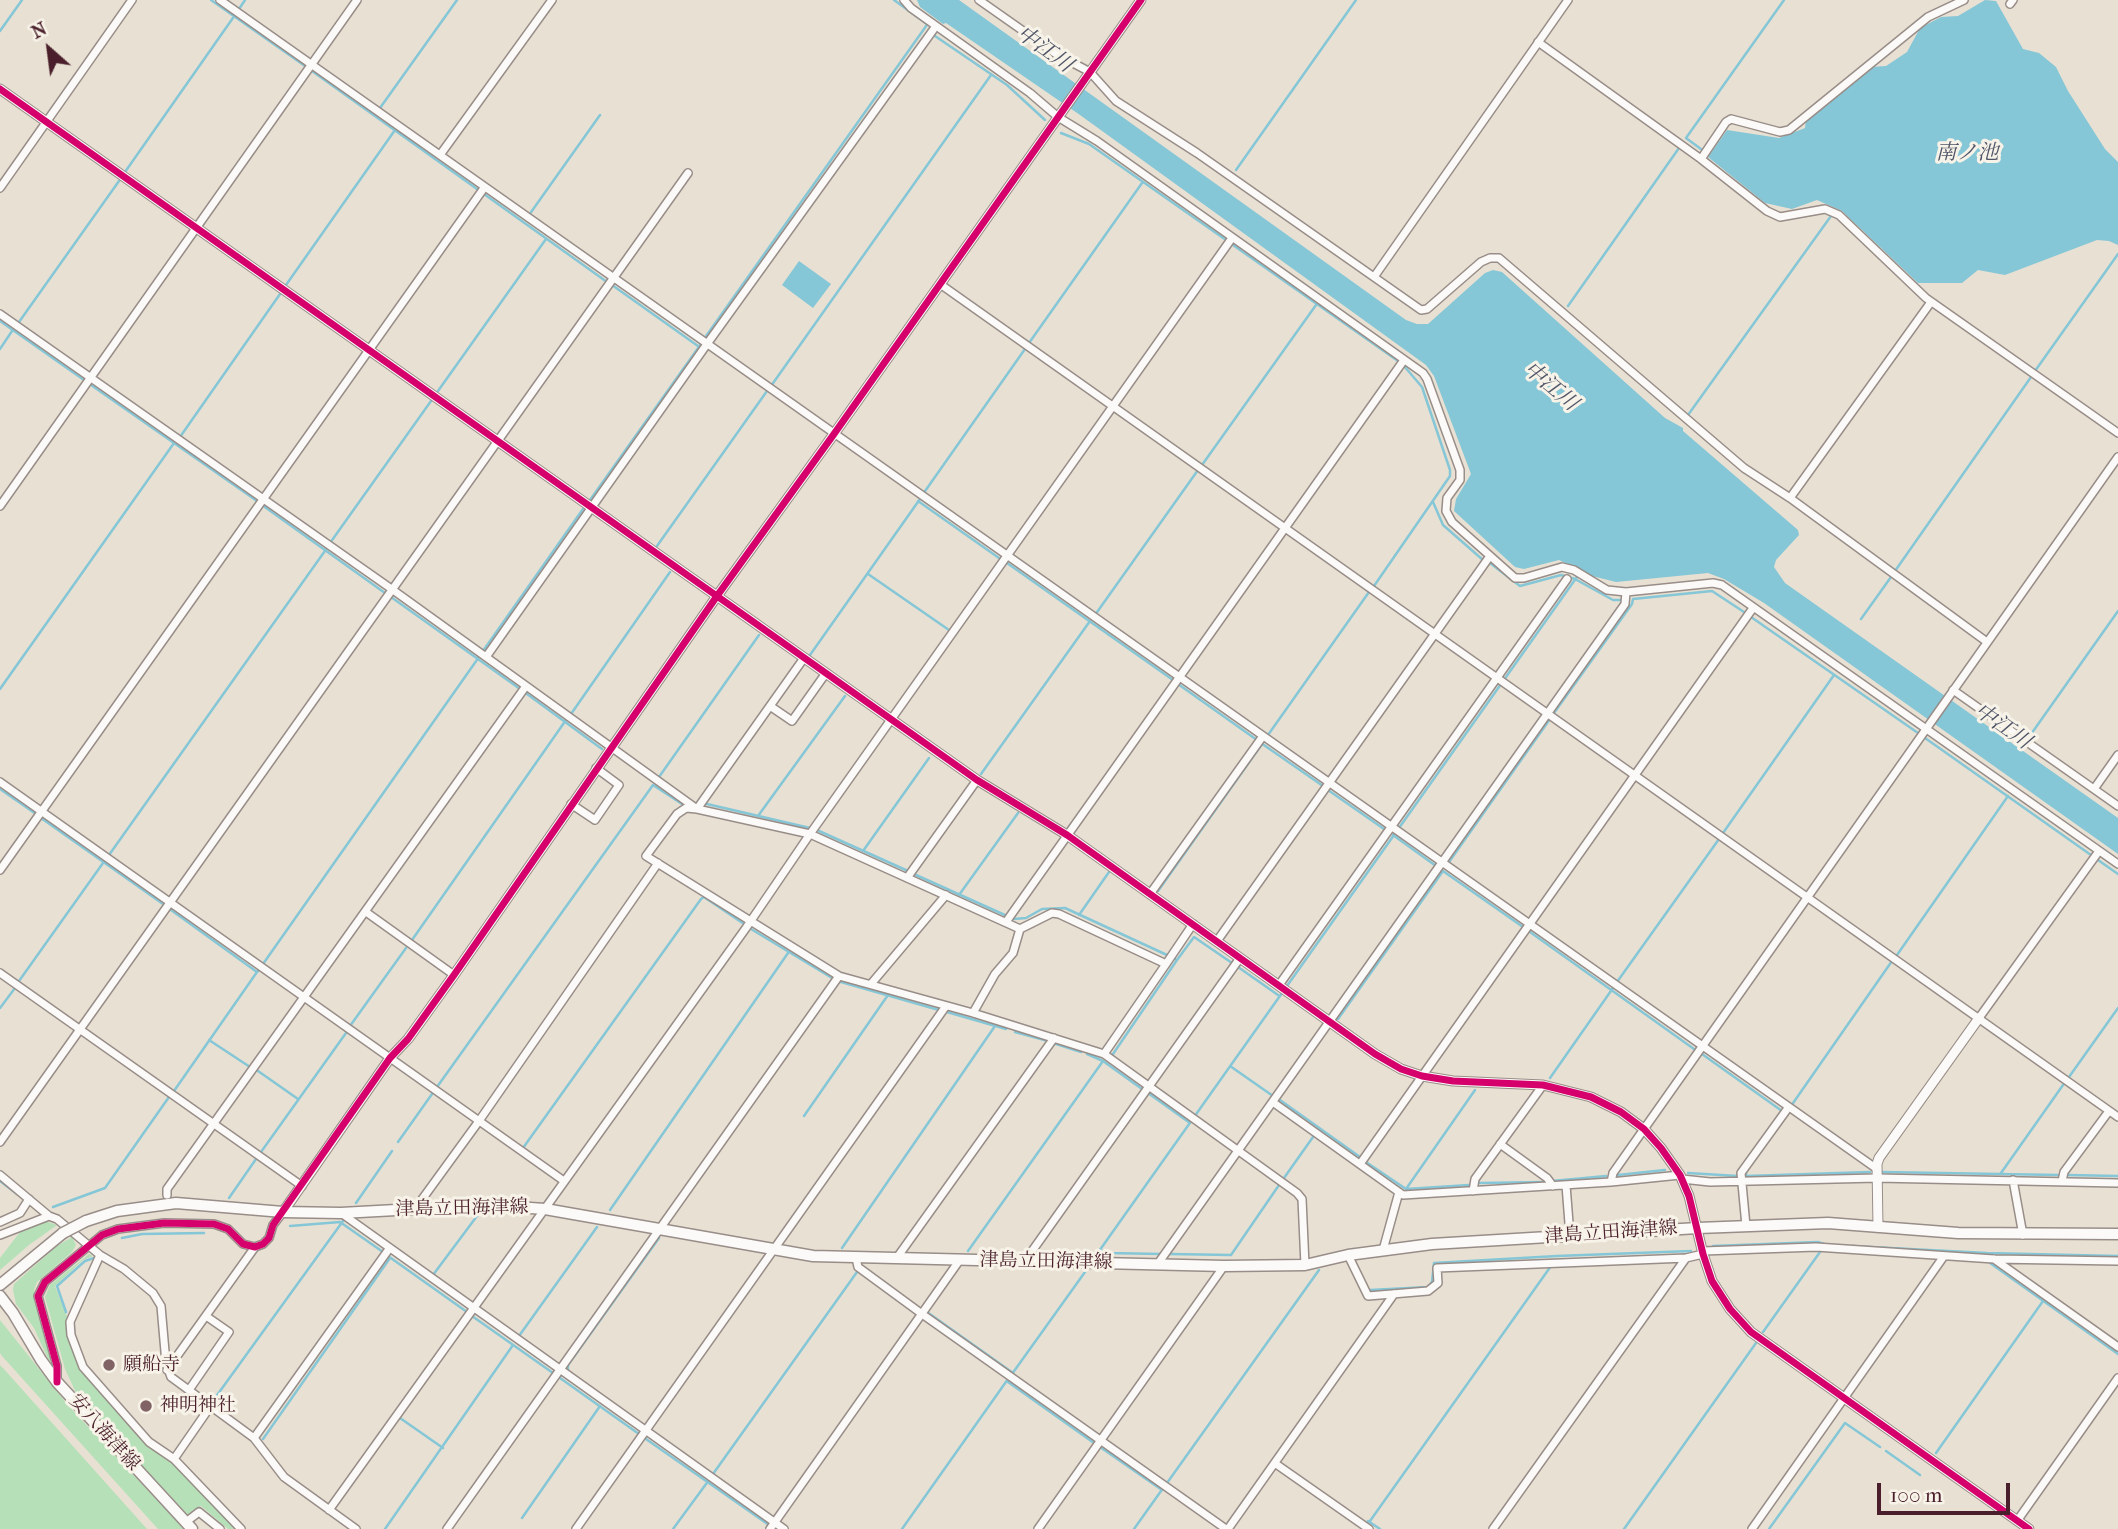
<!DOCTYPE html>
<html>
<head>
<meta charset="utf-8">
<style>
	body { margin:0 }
	#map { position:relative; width:2118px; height:1529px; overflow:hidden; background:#e8e1d3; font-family:"IM FELL French Canon",serif }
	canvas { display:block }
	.north { position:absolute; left:14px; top:14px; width:70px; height:70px; -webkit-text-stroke:5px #f7f3e8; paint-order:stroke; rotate:332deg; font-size:19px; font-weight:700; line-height:28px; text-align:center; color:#4a1f2b }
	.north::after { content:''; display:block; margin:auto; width:24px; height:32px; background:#4a1f2b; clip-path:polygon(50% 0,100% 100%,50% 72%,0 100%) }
	.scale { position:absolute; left:1877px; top:1483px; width:133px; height:32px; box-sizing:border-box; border:4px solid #4a1f2b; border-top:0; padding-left:9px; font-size:21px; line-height:24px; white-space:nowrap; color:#4a1f2b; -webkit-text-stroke:5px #f7f3e8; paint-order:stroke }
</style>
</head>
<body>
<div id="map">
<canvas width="2118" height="1529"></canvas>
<div class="north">N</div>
<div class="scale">100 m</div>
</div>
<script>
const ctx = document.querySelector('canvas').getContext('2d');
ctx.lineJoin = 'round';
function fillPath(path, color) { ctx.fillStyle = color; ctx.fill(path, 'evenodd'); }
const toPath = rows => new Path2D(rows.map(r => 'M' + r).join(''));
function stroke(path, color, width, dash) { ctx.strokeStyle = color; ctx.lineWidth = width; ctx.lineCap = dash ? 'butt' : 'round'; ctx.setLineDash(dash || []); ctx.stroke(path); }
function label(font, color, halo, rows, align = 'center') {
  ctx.font = font + ' "IM FELL French Canon","Noto Serif JP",serif'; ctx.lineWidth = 6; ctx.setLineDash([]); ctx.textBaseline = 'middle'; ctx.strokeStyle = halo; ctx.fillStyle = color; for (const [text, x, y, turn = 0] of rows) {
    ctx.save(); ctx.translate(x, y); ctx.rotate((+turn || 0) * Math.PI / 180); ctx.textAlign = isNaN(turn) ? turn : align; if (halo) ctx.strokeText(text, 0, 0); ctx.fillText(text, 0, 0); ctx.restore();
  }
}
fillPath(toPath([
	[45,1221,57,1225,29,1245,0,1270,0,1258,20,1232],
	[72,1237,76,1245,72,1252,37,1282,34,1290,34,1301,51,1361,49,1361,34,1328,16,1304,13,1290,14,1284,57,1246],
	[89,1254,93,1256,83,1260,55,1286,68,1319,82,1370,237,1529,228,1529,201,1506,189,1516,78,1397,65,1369,45,1297,50,1285],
	[0,1320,67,1404,184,1529,158,1529,2,1356,0,1353],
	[0,1365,3,1368,147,1529,0,1529]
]), '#b5e0b8');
fillPath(toPath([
	[917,0,959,0,1406,320,1417,324,1428,324,1485,273,1493,270,1502,272,1665,418,1683,428,1683,431,1798,530,1799,535,1776,560,1774,567,1785,583,2118,818,2118,854,1764,603,1724,579,1708,573,1616,582,1592,576,1559,560,1524,569,1515,567,1454,511,1456,499,1471,474,1434,376,1426,365,1080,115,946,23,943,24,920,7],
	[1985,0,1996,1,2023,49,2039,53,2056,67,2068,91,2105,149,2118,162,2118,245,2109,241,2097,240,2005,275,1978,270,1962,283,1918,283,1842,211,1817,200,1792,209,1765,203,1708,157,1727,130,1779,138,1805,128,1806,120,1871,67,1886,66,1907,52,1920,28,1941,17,1958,16],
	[799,261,831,284,813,308,782,285]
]), '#85c6d7');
stroke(toPath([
	[211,0,305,66],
	[894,0,927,24],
	[239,9,245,0],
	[0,31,22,0],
	[935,36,1007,85,1045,120],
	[312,71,477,189],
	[380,108,457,0],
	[1061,133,1089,144,1226,240],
	[1705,152,1686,138,1784,0],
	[1236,170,1356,0],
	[125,172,235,15],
	[484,194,607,282],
	[529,215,600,115],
	[1233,245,1398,361],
	[286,285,395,130],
	[612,285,698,346],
	[1568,306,1679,148],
	[0,321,84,380],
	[19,322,119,181],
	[704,339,929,22],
	[1029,343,1142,183],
	[0,349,14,328],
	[2035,371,2118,254],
	[91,385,257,501],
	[771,386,991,75],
	[438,391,546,239],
	[1688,415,1831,216],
	[180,437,280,294],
	[1202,465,1316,305],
	[923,494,1025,349],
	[590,500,701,344],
	[918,501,999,558],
	[1433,502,1443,525,1483,560],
	[262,505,385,593],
	[330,543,431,401],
	[657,546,767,391],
	[1007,563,1173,680],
	[1490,563,1520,586,1561,575,1575,579,1613,600,1622,600],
	[1895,571,2031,377],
	[868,574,949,630],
	[1374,586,1450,476,1450,470,1422,387,1404,366],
	[391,597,520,689],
	[1095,615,1198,470],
	[1751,617,1918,733],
	[1861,619,1891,577],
	[483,651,583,509],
	[810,655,920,499],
	[1178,684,1257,740],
	[0,689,174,443],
	[527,694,602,749],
	[1554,713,1632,604,1633,599,1712,591,1744,612],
	[571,714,670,572],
	[1268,735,1369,592],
	[2029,737,2118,611],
	[1925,738,2091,855],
	[1261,743,1323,786],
	[981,774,1090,621],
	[659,777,759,635],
	[0,789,36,814],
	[1328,790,1384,829],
	[707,804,810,828],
	[758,816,845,696],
	[41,818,163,904],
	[819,831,908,871],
	[1723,833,1834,675],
	[1393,835,1436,866],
	[863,851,929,758],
	[109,855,327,548],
	[2098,860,2118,874],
	[1449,862,1550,719],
	[916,875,1007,916],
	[1158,891,1262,744],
	[959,895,1018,813],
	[171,910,257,972,259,970],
	[1079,915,1109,872],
	[1014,919,1026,918,1042,909,1065,908,1167,955],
	[751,929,832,978],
	[1530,932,1694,1049],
	[412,940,566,720],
	[1897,955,2008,796],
	[1175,959,1177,960,1194,937,1232,963],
	[263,964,479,657],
	[1238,967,1278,995],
	[19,981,103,863],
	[841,982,939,1010],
	[1617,982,1719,839],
	[0,1008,15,988],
	[947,1012,1006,1029],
	[1338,1019,1443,871,1523,927],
	[350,1026,406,948],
	[1015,1032,1048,1041],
	[209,1040,250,1067],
	[1053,1043,1081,1052],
	[1087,1054,1103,1061,1142,1089],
	[1113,1054,1177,960],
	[1702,1054,1782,1111],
	[1230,1066,1273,1096],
	[258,1071,298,1099],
	[2069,1077,2118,1008],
	[1550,1078,1613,988],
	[437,1087,653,785,682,804],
	[174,1091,257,972],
	[1148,1093,1190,1123],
	[1280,1100,1360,1157],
	[1791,1106,1892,961],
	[804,1116,888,995],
	[398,1142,432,1094],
	[523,1148,701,899,704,897,744,924],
	[261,1152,346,1033],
	[1756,1158,1787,1115],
	[1366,1162,1406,1189,1469,1185],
	[1746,1172,1746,1176,1870,1172],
	[1882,1172,2058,1175],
	[1688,1173,1738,1176],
	[2001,1173,2063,1085],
	[1618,1175,1665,1170],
	[2067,1175,2118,1176],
	[1284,1178,1313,1137],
	[0,1181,17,1194],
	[1552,1181,1606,1176],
	[1480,1183,1546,1182],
	[1406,1189,1475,1090],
	[229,1198,256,1159],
	[356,1203,392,1151],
	[53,1207,105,1188,169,1097],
	[610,1210,788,953],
	[290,1226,340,1222,383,1252],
	[122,1238,142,1234,204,1233],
	[1713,1246,1818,1242,1824,1244],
	[1852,1246,1987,1253,2118,1256],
	[842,1248,995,1026],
	[1100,1250,1107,1253,1162,1254],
	[968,1251,1103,1061],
	[1097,1254,1579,574],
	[1169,1254,1231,1255,1279,1185],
	[388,1256,467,1312],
	[1990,1263,2118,1354],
	[433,1275,477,1216],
	[1370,1290,1428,1287,1432,1282,1434,1263,1557,1256,1691,1251],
	[66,1312,57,1286,85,1261,94,1258],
	[927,1312,1013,1373],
	[472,1316,553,1373],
	[1763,1332,1820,1252],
	[519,1336,597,1227],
	[568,1371,568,1365,659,1238],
	[1012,1374,1085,1272],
	[560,1378,639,1434],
	[1008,1382,1094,1443],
	[215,1398,343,1221],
	[400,1418,443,1448],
	[263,1439,390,1258],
	[646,1439,769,1525],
	[1100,1447,1162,1490],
	[1886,1451,1920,1475],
	[1936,1453,2043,1301],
	[713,1474,857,1272],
	[1167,1483,1319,1270],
	[522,1518,600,1406],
	[1368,1521,1380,1529],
	[1370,1521,1551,1266],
	[385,1529,513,1345],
	[673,1529,709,1480],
	[902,1529,1008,1379],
	[1134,1529,1161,1491],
	[1624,1529,1756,1343],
	[1769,1529,1845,1423,1880,1447]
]), '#85c6d7', 2.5);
const minor = toPath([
	[220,0,1877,1169],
	[904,0,911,8,1030,93,1058,117,1097,141,1423,373,1427,379,1460,470,1460,480,1447,498,1446,511,1452,522,1515,578,1524,578,1562,567,1574,570,1607,590,1626,592,1713,583,1722,585,2118,864],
	[979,0,1056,54,1090,72,1116,101,1197,153,1421,310,1427,309,1481,262,1490,258,1499,258,1744,468,1790,498,1987,642],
	[2010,4,2013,0],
	[1538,42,1701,159,1767,211,1780,217,1825,209,1839,215,1926,298,2118,433],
	[440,155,552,0],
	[1701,159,1726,122,1731,119,1780,132,1789,130,1928,17,1964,0],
	[0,188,132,0],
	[1374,277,1568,0],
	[940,284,2118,1117],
	[0,314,393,590,697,809,810,834,1020,929,1052,913,1059,914,1166,964,1193,924],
	[1790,498,1931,302],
	[0,506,357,0],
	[486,657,707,344,936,26],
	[804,658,697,809,686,808,677,814,646,856,839,976,973,1013,1104,1054,1297,1193,1302,1199,1305,1265],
	[1953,690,2118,806],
	[770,706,792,721,826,673],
	[0,782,564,1181],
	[2094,789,2118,755],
	[571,804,595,820,619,785,596,768],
	[0,870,484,188],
	[907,878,977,780],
	[1150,894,1263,736],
	[366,912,454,975],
	[1006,922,1404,360],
	[1217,941,1490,556],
	[0,973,302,1186],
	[871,984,946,895],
	[1279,985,1567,579],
	[973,1013,995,974,1013,953,1020,929],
	[1979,1018,2099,851],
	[1104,1054,1166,964],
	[1274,1103,1403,1195,1611,1182,1680,1175],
	[0,1142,688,173],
	[1500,1144,1547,1178,1553,1186],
	[1360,1164,1753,608],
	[0,1175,49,1216],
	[1682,1179,1710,1182,1877,1178,2118,1183],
	[2013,1180,2023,1235],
	[2062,1181,2064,1172,2109,1111],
	[1611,1182,1613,1173,2118,457],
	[1566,1185,1570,1236],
	[1473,1191,1475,1179,1543,1085],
	[167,1195,167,1189,526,686],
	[415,1209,479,1121,658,863],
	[341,1213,784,1529],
	[0,1222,20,1213,29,1199],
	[1746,1226,1741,1173,1788,1108],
	[0,1235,49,1216,57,1219,100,1255,124,1269,153,1293,161,1306,166,1363,171,1377,254,1438,284,1477,356,1529],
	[1383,1250,1399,1192],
	[1703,1251,1816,1247,1994,1259,2118,1261],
	[100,1255,70,1322,71,1335,83,1367,149,1442,174,1459,241,1529],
	[1348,1255,1368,1296,1428,1291,1438,1283,1437,1268,1686,1258],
	[856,1258,858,1267,922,1314,1226,1529],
	[896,1259,1054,1038],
	[1994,1259,2118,1347],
	[1025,1261,1240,958],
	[1157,1265,1625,604,1626,592],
	[167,1370,255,1247],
	[57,1381,57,1366,38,1296,45,1282,102,1235,118,1229,164,1223,214,1224,228,1229,243,1244,255,1247,263,1244,269,1238,273,1225,283,1212],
	[189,1390,229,1332,206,1316],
	[254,1438,389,1249],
	[174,1459,210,1407],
	[1276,1464,1369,1529],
	[329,1510,746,928,810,834,1232,238],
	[2017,1521,2118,1378],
	[186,1522,199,1512,220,1529],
	[447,1529,839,976],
	[576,1529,946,1006],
	[770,1529,959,1261],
	[1038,1529,1224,1266],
	[1228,1529,1394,1294],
	[1493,1529,1686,1258,1703,1254],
	[1752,1529,1944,1256]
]);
const tertiary = toPath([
	[0,89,977,780,1067,835,1375,1054,1401,1069,1422,1076,1453,1081,1543,1085,1591,1097,1621,1112,1644,1129,1661,1148,1680,1175,1689,1196,1703,1254,1712,1281,1730,1309,1751,1332,2029,1529],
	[283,1212,390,1058,408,1039,454,975,717,596,834,434,1141,0],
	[1878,1227,1877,1164,1879,1158,1979,1018]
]);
const secondary = toPath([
	[86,1221,117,1211,176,1203,283,1212,341,1213,488,1205,545,1209,813,1256,1224,1266,1305,1265,1348,1255,1432,1244,1698,1228,1828,1223,1958,1233,2118,1234],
	[0,1285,63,1233],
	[0,1296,13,1313,41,1360,57,1382,192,1529]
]);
stroke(minor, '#988d88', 10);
stroke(tertiary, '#988d88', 11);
stroke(secondary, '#988d88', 13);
stroke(minor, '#fcfaf8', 7);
stroke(tertiary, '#fcfaf8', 9);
stroke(secondary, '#fcfaf8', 10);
const secondaryBridge = toPath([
	[63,1233,86,1221]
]);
stroke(secondaryBridge, '#988d88', 13, []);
stroke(secondaryBridge, '#fcfaf8', 10);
stroke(toPath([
	[0,89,977,780,1067,835,1375,1054,1401,1069,1422,1076,1453,1081,1543,1085,1591,1097,1621,1112,1644,1129,1661,1148,1680,1175,1689,1196,1703,1254,1712,1281,1730,1309,1751,1332,2029,1529],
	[57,1382,57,1366,38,1296,45,1282,102,1235,118,1229,164,1223,214,1224,228,1229,243,1244,255,1247,263,1244,269,1238,273,1225,390,1058,408,1039,454,975,717,596,834,434,1141,0]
]), '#d6006c', 7);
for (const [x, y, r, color] of [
	[109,1365,7,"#816366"],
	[146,1406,7,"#816366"]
]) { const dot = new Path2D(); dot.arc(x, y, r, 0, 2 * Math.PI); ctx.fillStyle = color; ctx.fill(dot); stroke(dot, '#f7f3e8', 2.5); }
label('19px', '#4a1f2b', '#f7f3e8', [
	["津島立田海津線",462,1209,-1],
	["津島立田海津線",1611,1233,-4],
	["津島立田海津線",1046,1262,1],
	["安八海津線",104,1433,48]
]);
label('19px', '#4a1f2b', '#f7f3e8', [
	["願船寺",123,1365],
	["神明神社",160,1406]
], 'left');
label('italic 21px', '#505568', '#f7f3e8', [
	["中江川",1044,50,36],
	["南ノ池",1967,154],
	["中江川",1550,387,40],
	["中江川",2002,727,35]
]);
</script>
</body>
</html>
